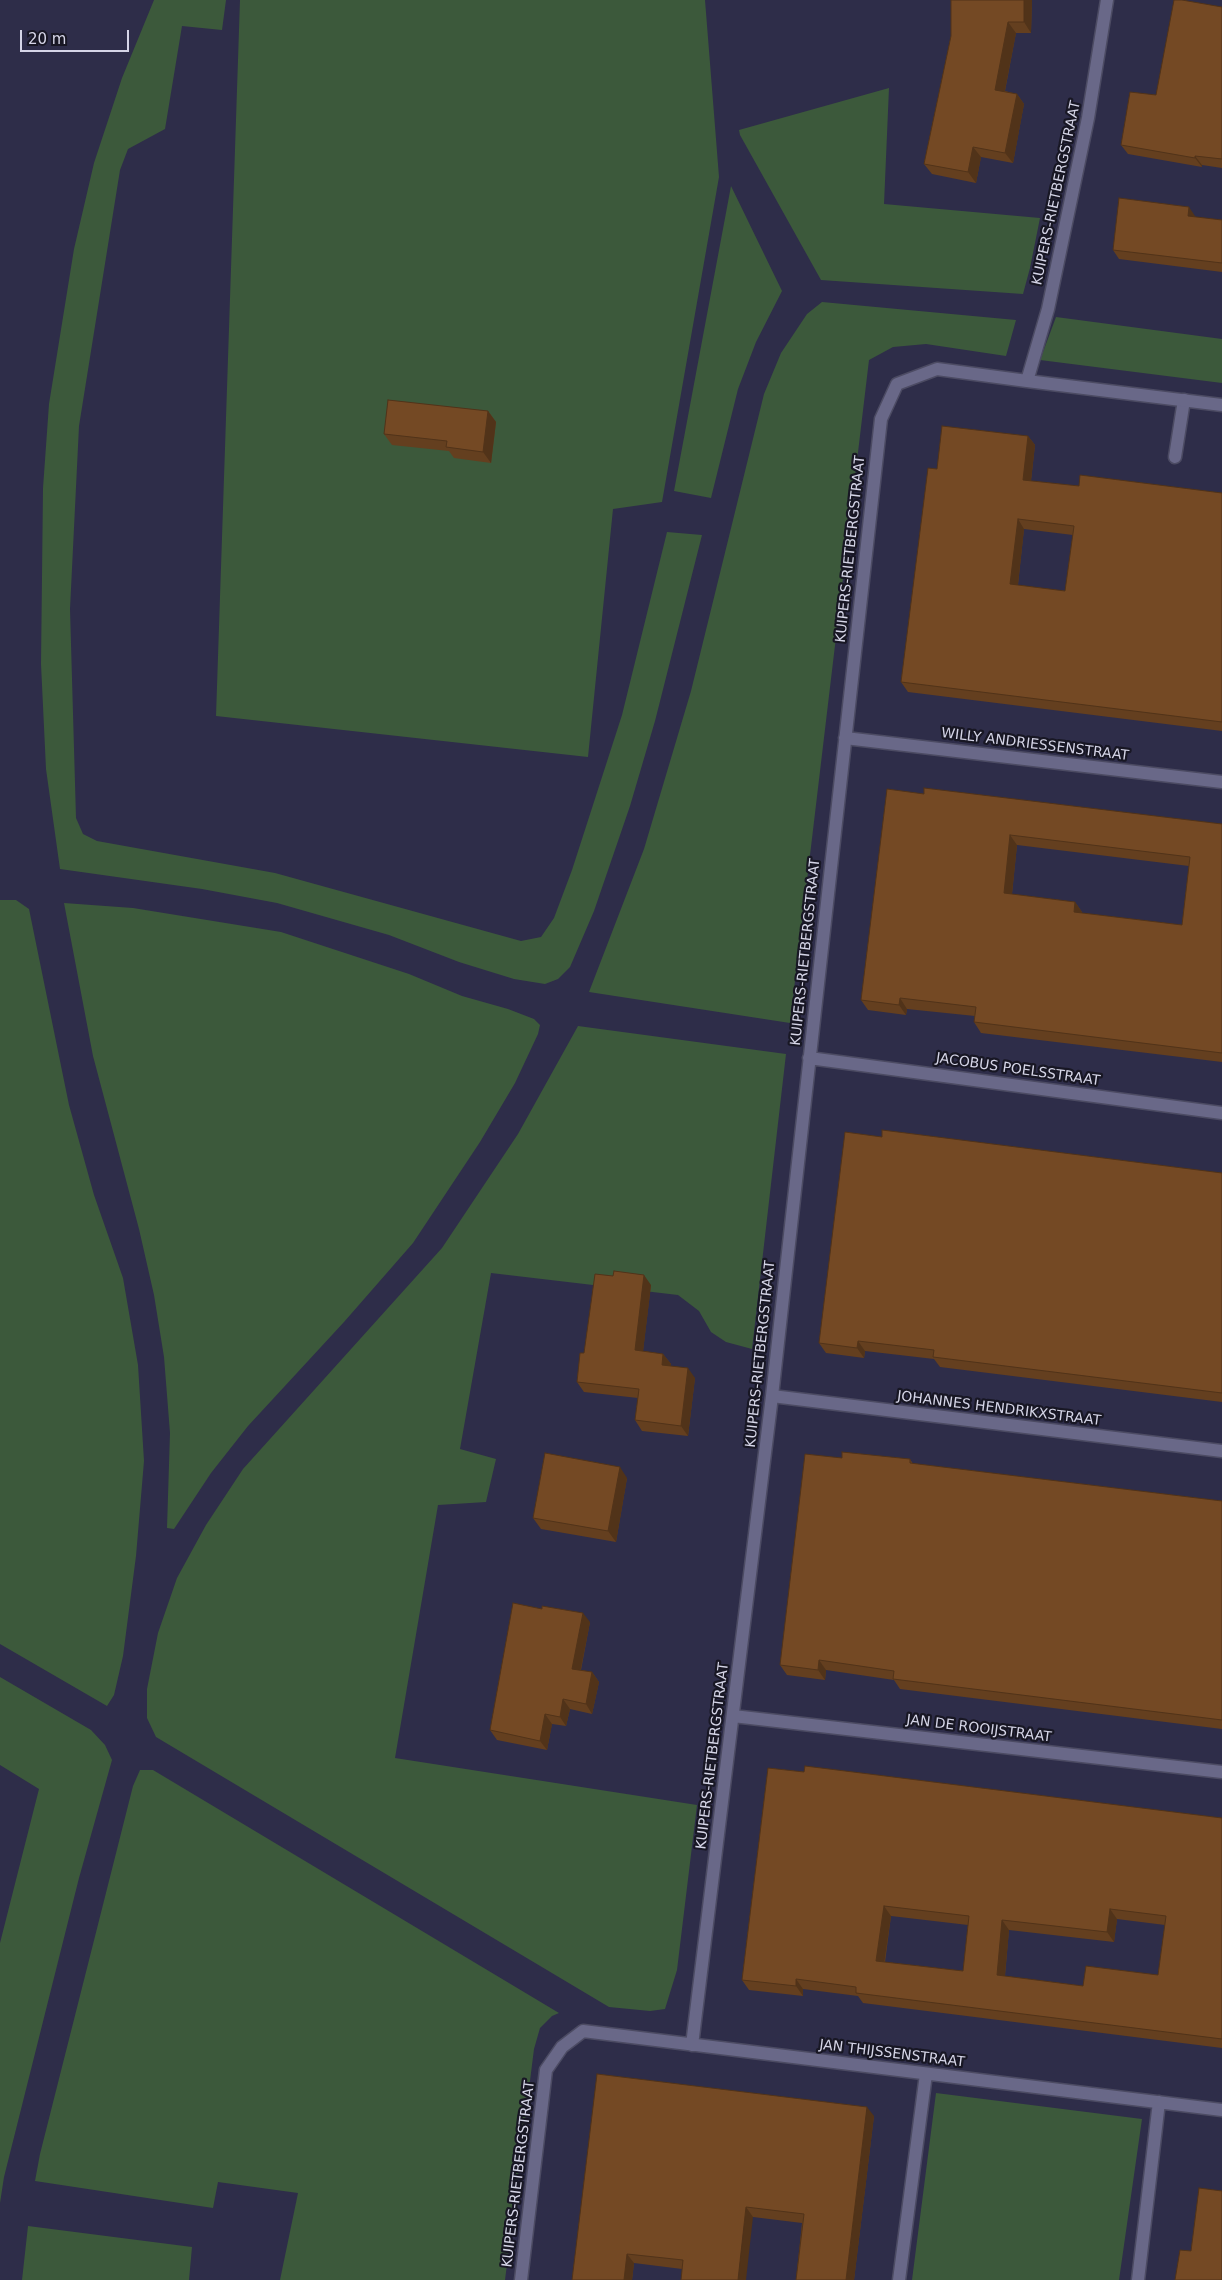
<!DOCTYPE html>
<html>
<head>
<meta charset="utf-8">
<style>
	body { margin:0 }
	#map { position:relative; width:1222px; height:2280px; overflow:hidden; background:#2e2d49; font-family:"DejaVu Sans",sans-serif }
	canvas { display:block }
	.scale { position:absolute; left:20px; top:30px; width:109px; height:22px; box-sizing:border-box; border:2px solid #d5d5e7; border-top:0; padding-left:6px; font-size:15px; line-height:18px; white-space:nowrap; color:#d5d5e7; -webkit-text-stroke:4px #181724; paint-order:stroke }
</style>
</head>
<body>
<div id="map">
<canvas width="1222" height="2280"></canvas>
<div class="scale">20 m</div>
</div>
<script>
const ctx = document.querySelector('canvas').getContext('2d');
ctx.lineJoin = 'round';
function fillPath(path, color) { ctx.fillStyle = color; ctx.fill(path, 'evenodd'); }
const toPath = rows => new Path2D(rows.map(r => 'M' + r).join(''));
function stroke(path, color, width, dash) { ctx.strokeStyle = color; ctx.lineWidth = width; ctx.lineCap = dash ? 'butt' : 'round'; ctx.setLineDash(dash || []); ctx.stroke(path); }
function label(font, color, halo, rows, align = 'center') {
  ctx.font = font + ' "DejaVu Sans",sans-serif'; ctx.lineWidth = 4.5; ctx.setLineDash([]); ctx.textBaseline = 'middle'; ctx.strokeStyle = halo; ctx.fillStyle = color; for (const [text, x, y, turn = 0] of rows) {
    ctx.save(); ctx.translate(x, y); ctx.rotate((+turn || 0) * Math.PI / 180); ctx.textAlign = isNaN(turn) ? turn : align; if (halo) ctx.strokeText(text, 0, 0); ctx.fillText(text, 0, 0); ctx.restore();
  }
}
fillPath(toPath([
	[154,0,226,0,222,30,182,26,165,129,128,149,120,170,79,426,70,609,76,818,83,834,97,841,275,873,521,941,541,937,554,918,572,870,622,715,667,532,702,535,655,721,630,806,594,911,570,967,558,979,545,984,514,979,459,962,389,935,277,903,202,889,60,869,46,769,41,664,43,488,49,404,74,249,94,163,122,78],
	[240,0,705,0,719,177,662,502,613,509,588,757,216,716],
	[889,88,884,204,1040,218,1030,268,1023,294,821,280,740,135,739,130],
	[731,186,782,291,756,342,738,389,711,498,674,491],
	[822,302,1016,320,1006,356,926,344,893,347,869,360,790,1023,589,992,644,849,691,691,764,394,781,353,807,314],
	[1056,317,1222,339,1222,383,1040,360],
	[0,900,16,900,29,909,69,1105,94,1195,123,1278,138,1365,144,1461,136,1556,123,1656,114,1695,107,1706,0,1644],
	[64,903,133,908,281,932,409,974,462,996,508,1009,534,1019,540,1025,538,1034,515,1083,480,1142,413,1243,344,1322,248,1426,211,1473,174,1529,167,1528,170,1433,164,1357,154,1295,139,1229,93,1056],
	[578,1026,786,1054,752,1349,726,1342,711,1332,699,1311,678,1295,491,1273,460,1449,496,1459,486,1502,438,1505,395,1758,697,1805,677,1970,665,2009,650,2011,609,2007,156,1737,147,1718,147,1689,158,1633,177,1578,206,1525,243,1469,442,1248,518,1134],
	[0,1677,91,1730,105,1745,112,1760,79,1878,4,2177,0,2203,0,1943,39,1789,0,1765],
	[140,1770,153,1770,559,2013,552,2016,540,2028,534,2049,505,2280,280,2280,298,2193,218,2182,213,2208,35,2181,40,2154,133,1786],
	[936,2093,1142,2119,1119,2280,912,2280],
	[28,2226,192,2247,189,2280,22,2280]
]), '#3c593b');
const service = toPath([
	[1175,457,1184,400]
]);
const minor = toPath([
	[1027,381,1222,405],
	[845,738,1222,782],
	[809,1058,1222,1113],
	[772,1396,1222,1451],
	[733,1716,1222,1772],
	[692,2045,772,1396,881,419,897,384,937,369,1027,381,1048,309,1088,118,1107,0],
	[521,2280,546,2070,562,2047,583,2031,1222,2110],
	[899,2280,926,2074],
	[1138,2280,1159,2102]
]);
stroke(service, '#4c4b63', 15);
stroke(minor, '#4c4b63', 15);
stroke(service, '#696888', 12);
stroke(minor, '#696888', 12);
fillPath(toPath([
	[951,0,1032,0,1031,33,1016,33,1005,91,1017,94,1024,104,1013,163,981,157,976,183,932,174,924,164,951,36],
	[1222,7,1222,168,1202,165,1202,167,1128,154,1121,145,1156,95],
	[1195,216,1195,217,1222,220,1222,272,1119,259,1113,250],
	[488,411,496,422,491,463,454,458,449,451,392,445,384,434],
	[1028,436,1035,445,1031,481,1079,486,1222,493,1222,731,908,692,901,682,937,469],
	[1024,529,1073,535,1065,591,1018,585],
	[924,794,1222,824,1222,1062,981,1033,974,1022,975,1016,907,1009,906,1015,868,1010,861,1000],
	[1017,845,1189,866,1182,925,1082,913,1082,912,1075,902,1012,894],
	[882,1137,1222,1173,1222,1402,940,1367,934,1359,865,1351,864,1358,826,1353,819,1343],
	[651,1285,643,1351,663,1354,671,1364,670,1366,695,1378,688,1436,642,1431,635,1420,638,1398,584,1392,577,1382,584,1353],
	[910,1459,913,1464,1222,1501,1222,1729,900,1689,894,1680,826,1670,825,1680,787,1675,780,1665],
	[627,1478,616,1542,541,1529,533,1518],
	[590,1622,581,1670,592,1672,599,1682,592,1714,570,1709,566,1726,552,1724,547,1750,497,1740,490,1730],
	[768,1768,1222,1818,1222,2048,863,2003,858,1996,803,1989,803,1996,749,1990,742,1980],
	[891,1916,968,1925,963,1971,885,1962],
	[1117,1919,1165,1925,1158,1975,1083,1986,1005,1976,1009,1930,1114,1942],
	[874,2116,854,2280,796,2280,802,2223,753,2217,682,2269,634,2263,632,2280,572,2280]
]), '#643f1f');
fillPath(toPath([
	[1024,0,1032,0,1031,33,1024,22],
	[1008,22,1016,33,1003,100,995,90],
	[1017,94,1024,104,1013,163,1005,153],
	[973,147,981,157,976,183,968,172],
	[1195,156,1202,165,1202,167,1195,158],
	[1189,207,1195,216,1194,225,1188,216],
	[488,411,496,422,491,463,483,452],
	[1028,436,1035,445,1030,489,1023,480],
	[1018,519,1024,529,1017,593,1010,584],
	[1010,835,1017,845,1011,903,1004,893],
	[1075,902,1082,912,1081,922,1074,912],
	[900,998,907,1009,906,1015,899,1005],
	[644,1275,651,1285,642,1360,635,1350],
	[858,1341,865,1351,864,1358,857,1348],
	[663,1354,671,1364,669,1375,662,1365],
	[688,1368,695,1378,688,1436,681,1426],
	[620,1467,627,1478,616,1542,608,1531],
	[583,1613,590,1622,579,1678,572,1669],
	[819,1660,826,1670,825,1680,818,1670],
	[592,1672,599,1682,592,1714,586,1704],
	[563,1699,570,1709,566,1726,560,1717],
	[545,1714,552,1724,547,1750,540,1741],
	[884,1906,891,1916,883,1971,876,1961],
	[1110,1909,1117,1919,1114,1942,1107,1932],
	[1002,1920,1009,1930,1004,1985,997,1975],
	[796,1979,803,1989,803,1996,796,1986],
	[867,2107,874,2116,854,2280,846,2280],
	[746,2207,753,2217,746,2280,738,2280],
	[627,2254,634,2263,632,2280,624,2280]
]), '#513319');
const building = toPath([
	[951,0,1024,0,1024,22,1008,22,995,90,1017,94,1005,153,973,147,968,172,924,164,951,36,951,0],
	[1174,0,1182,0,1222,7,1222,159,1195,156,1195,158,1121,145,1130,92,1156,95,1174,0],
	[1119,198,1189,207,1188,216,1222,220,1222,263,1113,250,1119,198],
	[388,400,488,411,483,452,446,447,447,441,384,434,388,400],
	[942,426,1028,436,1023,480,1079,486,1080,475,1222,493,1222,722,901,682,928,468,937,469,942,426],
	[1018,519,1074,526,1065,591,1010,584,1018,519],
	[924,788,1222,824,1222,1053,974,1022,976,1007,900,998,899,1005,861,1000,887,789,924,794,924,788],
	[1010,835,1190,857,1182,925,1074,912,1075,902,1004,893,1010,835],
	[882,1130,1222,1173,1222,1393,933,1357,934,1350,858,1341,857,1348,819,1343,845,1132,882,1137,882,1130],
	[614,1271,644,1275,635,1350,663,1354,662,1365,688,1368,681,1426,635,1420,639,1389,577,1382,580,1353,584,1353,595,1274,613,1276,614,1271],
	[842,1452,910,1459,910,1463,1222,1501,1222,1720,893,1679,894,1671,819,1660,818,1670,780,1665,805,1454,842,1458,842,1452],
	[545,1453,620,1467,608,1531,533,1518,545,1453],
	[513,1603,542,1609,542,1606,583,1613,572,1669,592,1672,586,1704,563,1699,560,1717,545,1714,540,1741,490,1730,513,1603],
	[805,1766,1222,1818,1222,2039,856,1993,856,1987,796,1979,796,1986,742,1980,768,1768,804,1772,805,1766],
	[884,1906,969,1916,963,1971,876,1961,884,1906],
	[1110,1909,1166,1916,1158,1975,1086,1966,1083,1986,997,1975,1002,1920,1107,1932,1110,1909],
	[597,2074,867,2107,846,2280,796,2280,804,2214,746,2207,738,2280,681,2280,683,2260,627,2254,624,2280,572,2280,597,2074],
	[1199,2188,1222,2191,1222,2280,1175,2280,1180,2250,1191,2251,1199,2188]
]);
fillPath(building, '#744924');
stroke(building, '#513319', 1);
label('14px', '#d5d5e7', '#181724', [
	["KUIPERS-RIETBERGSTRAAT",1057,193,-78],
	["KUIPERS-RIETBERGSTRAAT",851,549,-84],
	["WILLY ANDRIESSENSTRAAT",1035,745,7],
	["KUIPERS-RIETBERGSTRAAT",806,952,-84],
	["JACOBUS POELSSTRAAT",1018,1070,8],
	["KUIPERS-RIETBERGSTRAAT",761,1354,-84],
	["JOHANNES HENDRIKXSTRAAT",999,1409,7],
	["JAN DE ROOIJSTRAAT",979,1729,7],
	["KUIPERS-RIETBERGSTRAAT",713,1756,-83],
	["JAN THIJSSENSTRAAT",892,2054,7],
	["KUIPERS-RIETBERGSTRAAT",519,2174,-83]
]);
</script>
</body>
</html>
